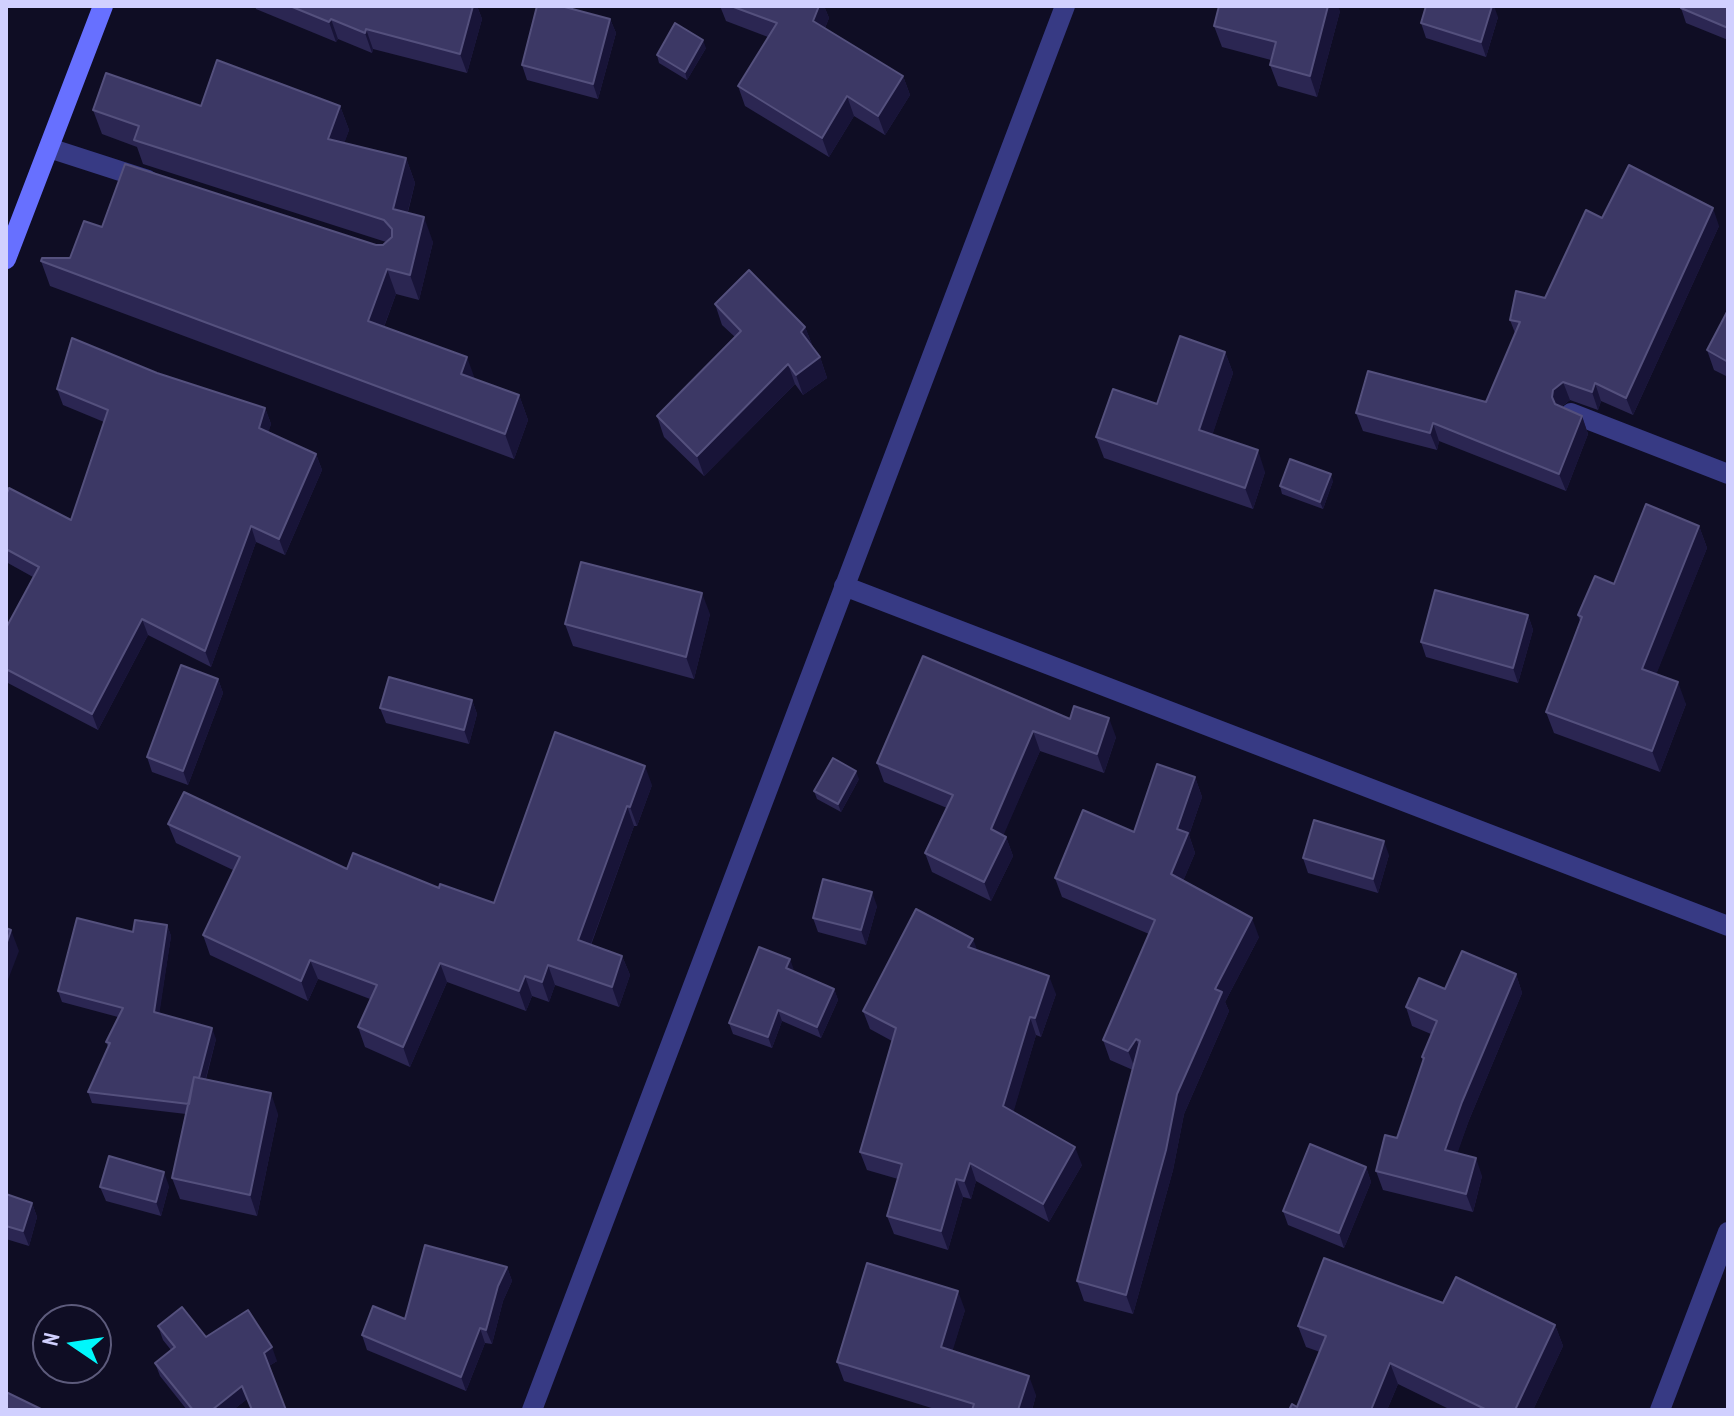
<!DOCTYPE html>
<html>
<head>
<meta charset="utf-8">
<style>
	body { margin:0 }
	#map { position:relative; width:1734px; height:1416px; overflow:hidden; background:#0f0d24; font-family:"PT Sans Narrow",sans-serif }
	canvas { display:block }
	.frame { position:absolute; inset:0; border:8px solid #d1d0ff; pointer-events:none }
	.north { position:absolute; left:32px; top:1304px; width:80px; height:80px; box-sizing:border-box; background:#0f0d24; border:2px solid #5d5b7c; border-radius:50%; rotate:283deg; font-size:22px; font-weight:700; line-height:32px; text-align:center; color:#d1d0ff }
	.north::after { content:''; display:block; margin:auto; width:28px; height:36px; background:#00f7fb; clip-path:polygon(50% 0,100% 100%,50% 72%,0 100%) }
</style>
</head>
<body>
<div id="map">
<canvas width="1734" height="1416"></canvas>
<div class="frame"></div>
<div class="north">N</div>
</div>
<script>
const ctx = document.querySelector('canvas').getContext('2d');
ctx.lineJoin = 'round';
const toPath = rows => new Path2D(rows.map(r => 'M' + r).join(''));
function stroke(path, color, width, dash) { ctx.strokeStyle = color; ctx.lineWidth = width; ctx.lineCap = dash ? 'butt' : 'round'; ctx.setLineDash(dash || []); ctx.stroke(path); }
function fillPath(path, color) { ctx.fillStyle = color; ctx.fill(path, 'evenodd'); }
stroke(toPath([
	[49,148,148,180]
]), '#373a84', 20);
stroke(toPath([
	[1571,413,1728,474],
	[844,586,1728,926],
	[532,1410,1065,6],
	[1660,1410,1728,1232]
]), '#373a84', 20);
stroke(toPath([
	[6,259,103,6]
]), '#6770ff', 20);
fillPath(toPath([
	[255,6,477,6,482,19,467,73,373,49,372,53,338,39,336,42,256,9],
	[720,6,824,6,829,18,825,28,903,76,910,95,885,135,854,116,829,157,745,106,738,86,768,37,726,21],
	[1728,6,1728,40,1686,23,1681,8],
	[1340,11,1317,97,1278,86,1270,65,1271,60,1222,47,1214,26],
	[1498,17,1486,57,1426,38,1421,23],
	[610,19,616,33,598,99,527,80,522,65],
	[706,48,687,80,659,63,657,55],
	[201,106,340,106,349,130,344,143,406,158,415,183,408,212,433,242,419,300,396,294,384,327,475,379,519,395,528,420,514,459,50,286,41,261,70,258,102,227,376,245,383,245,386,242,143,164,137,147,102,134,93,110],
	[1602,218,1719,226,1633,415,1601,401,1598,410,1570,400,1561,407,1582,416,1588,434,1566,491,1439,441,1437,450,1363,431,1356,413,1486,402,1515,333,1510,320,1545,298],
	[715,304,805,327,813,347,820,357,827,378,803,395,795,384,704,476,664,437,657,416,735,337,722,325],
	[1728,310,1728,377,1714,370,1707,350],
	[1225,352,1233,373,1212,435,1265,472,1253,509,1104,458,1096,437,1157,404],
	[157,373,265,408,271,424,268,432,316,454,322,470,285,555,256,542,211,667,148,635,98,730,6,682,6,628,33,577,6,562,6,495,71,520,104,422,63,405,57,389],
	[1333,481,1323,509,1282,494,1280,486],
	[1699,526,1707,548,1656,674,1686,704,1660,772,1554,733,1546,712,1580,621,1578,615,1614,584],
	[710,614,694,679,573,646,565,624],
	[1528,615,1533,630,1518,683,1426,657,1421,642],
	[218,679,223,693,188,785,152,772,147,757],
	[472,700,477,714,469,744,386,723,380,708],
	[1070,719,1116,737,1104,773,1040,751,1003,835,1006,837,1013,856,991,901,932,872,925,853,947,808,884,782,877,763],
	[1195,777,1202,797,1189,835,1195,853,1183,881,1259,937,1225,1002,1229,1011,1184,1114,1173,1170,1133,1314,1084,1301,1077,1281,1133,1070,1110,1060,1103,1040,1149,934,1062,897,1055,878,1134,832],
	[859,779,841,812,817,799,814,791],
	[652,785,637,826,634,826,591,945,622,956,630,975,619,1007,555,985,549,1002,532,996,526,1011,447,982,410,1067,365,1047,358,1027,370,999,318,979,308,1001,210,955,203,935,233,870,176,843,168,824,347,869,439,888,494,903],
	[1389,855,1378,893,1308,873,1303,858],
	[877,906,866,945,818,932,813,918],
	[167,925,171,936,159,1013,216,1039,206,1079,278,1114,257,1216,180,1199,172,1178,186,1114,92,1103,88,1092,108,1047,106,1042,118,1017,62,1002,58,991,133,932],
	[977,951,1056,994,1041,1037,1036,1035,1013,1112,1082,1165,1049,1222,976,1181,971,1199,963,1197,948,1250,894,1234,887,1216,898,1179,867,1170,860,1152,892,1041,870,1029,863,1011],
	[790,959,793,971,834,989,838,1000,821,1038,782,1021,772,1048,733,1034,729,1023],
	[1516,974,1522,993,1469,1120,1457,1153,1482,1176,1473,1212,1383,1190,1376,1171,1397,1138,1423,1061,1422,1057,1431,1034,1412,1026,1406,1007,1445,989],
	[1366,1167,1371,1182,1344,1248,1288,1225,1283,1211],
	[169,1186,161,1216,106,1201,100,1187],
	[6,1194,32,1203,37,1217,29,1246,6,1239],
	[507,1267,512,1281,503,1301,492,1344,485,1343,466,1391,367,1350,362,1335,405,1319],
	[1443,1303,1555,1325,1563,1346,1533,1410,1451,1410,1398,1384,1387,1410,1289,1410,1297,1407,1320,1352,1306,1347,1298,1326],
	[965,1310,952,1351,1036,1395,1032,1410,938,1410,844,1381,837,1362],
	[158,1326,206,1337,277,1361,269,1366,247,1399,233,1410,187,1410,160,1376,155,1363,171,1350,163,1340]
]), '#2b2652');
fillPath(toPath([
	[473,6,477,6,482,19,467,73,460,54],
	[819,6,824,6,829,18,820,40,813,21],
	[1328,6,1338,6,1340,11,1317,97,1310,76],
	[1492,6,1494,6,1498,17,1486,57,1481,42],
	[331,19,338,39,336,42,329,22],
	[610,19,616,33,598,99,593,84],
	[366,29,373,49,372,53,365,33],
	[703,40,706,48,687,80,685,72],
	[903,76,910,95,885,135,878,116],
	[847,96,854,116,829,157,822,138],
	[340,106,349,130,337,164,328,139],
	[406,158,415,183,402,234,393,209],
	[1713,208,1719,226,1633,415,1626,398],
	[424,217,433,242,419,300,410,275],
	[387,269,396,294,377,345,368,321],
	[805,327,813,347,801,332],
	[1225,352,1233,373,1207,451,1199,430],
	[467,357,476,382,461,374],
	[820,357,827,378,803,395,796,375],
	[788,364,795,384,704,476,697,456],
	[1563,382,1570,400,1559,408,1558,414,1552,397,1553,390],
	[1595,383,1601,401,1598,410,1592,392],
	[519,395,528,420,514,459,505,434],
	[265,408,271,424,265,444,259,428],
	[1582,416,1588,434,1566,491,1559,474],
	[1433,423,1439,441,1437,450,1430,433],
	[1258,450,1265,472,1253,509,1245,488],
	[316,454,322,470,285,555,279,539],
	[1331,474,1333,481,1323,509,1320,502],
	[251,526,256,542,211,667,205,651],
	[1699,526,1707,548,1650,690,1642,669],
	[702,593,710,614,694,679,686,657],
	[1528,615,1533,630,1518,683,1513,668],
	[142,619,148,635,98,730,92,714],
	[218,679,223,693,188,785,183,771],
	[1678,682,1686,704,1660,772,1652,751],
	[472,700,477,714,469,744,464,730],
	[1109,718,1116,737,1104,773,1097,754],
	[1033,731,1040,751,998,848,991,829],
	[645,766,652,785,637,826,630,807],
	[856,771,859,779,841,812,838,804],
	[1195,777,1202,797,1189,835,1195,853,1178,893,1171,874,1177,829],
	[627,806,634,826,585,960,578,940],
	[1006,837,1013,856,991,901,984,882],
	[1384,841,1389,855,1378,893,1373,879],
	[872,892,877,906,866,945,861,930],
	[1252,918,1259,937,1225,1002,1229,1011,1184,1114,1173,1170,1133,1314,1126,1295,1177,1094,1215,989],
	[167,925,171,936,158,1023,154,1012],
	[11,930,19,951,6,985,6,945],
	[973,939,980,957,968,947],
	[622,956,630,975,619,1007,612,987],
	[790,959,794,970,790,979,786,968],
	[310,960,318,979,308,1001,301,981],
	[440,963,447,982,410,1067,403,1047],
	[548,965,555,985,549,1002,542,982],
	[1516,974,1522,993,1469,1120,1452,1169,1445,1150,1462,1102],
	[525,976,532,996,526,1011,519,991],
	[1049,976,1056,994,1041,1037,1035,1018],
	[834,989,838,1000,821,1038,817,1027],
	[778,1010,782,1021,772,1048,768,1037],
	[1030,1017,1036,1035,1010,1124,1003,1106],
	[212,1028,216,1039,196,1115,192,1104],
	[1136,1039,1143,1058,1136,1071,1128,1051],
	[271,1093,278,1114,257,1216,250,1195],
	[1075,1147,1082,1165,1049,1222,1043,1204],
	[1476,1158,1482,1176,1473,1212,1466,1194],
	[970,1163,976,1181,971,1199,964,1181],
	[1366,1167,1371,1182,1344,1248,1339,1233],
	[164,1172,169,1186,161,1216,156,1202],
	[956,1179,963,1197,948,1250,941,1231],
	[32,1203,37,1217,29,1246,23,1231],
	[507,1267,512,1281,503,1301,492,1344,486,1330,498,1286],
	[958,1291,965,1310,948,1366,941,1347],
	[1555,1325,1563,1346,1533,1410,1515,1410],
	[480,1328,485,1343,466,1391,461,1377],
	[272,1347,277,1361,269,1366,264,1353],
	[1390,1363,1398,1384,1387,1410,1371,1410],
	[1029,1376,1036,1395,1032,1410,1018,1410],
	[242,1386,247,1399,233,1410,212,1410]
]), '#181438');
const building = toPath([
	[290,6,473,6,460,54,366,29,365,33,331,19,329,22,290,6],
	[537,6,561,6,610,19,593,84,522,65,537,6],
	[731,6,819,6,813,21,903,76,878,116,847,96,822,138,738,86,777,23,731,6],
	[1219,6,1328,6,1310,76,1270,65,1276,42,1214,26,1219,6],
	[1426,6,1492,6,1481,42,1421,23,1426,6],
	[1682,6,1728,6,1728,28,1681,8,1682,6],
	[675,23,703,40,685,72,657,55,675,23],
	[217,60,340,106,328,139,406,158,393,209,424,217,410,275,387,269,368,321,467,357,461,374,519,395,505,434,41,261,42,258,70,258,84,221,102,227,125,164,376,245,383,245,392,237,392,229,384,220,134,140,139,126,93,110,106,73,201,106,217,60],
	[1629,165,1713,208,1626,398,1595,383,1592,392,1563,382,1553,390,1552,397,1555,404,1582,416,1559,474,1433,423,1430,433,1356,413,1368,371,1486,402,1520,322,1510,320,1516,291,1545,298,1586,210,1602,218,1629,165],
	[749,270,805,327,801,332,820,357,796,375,788,364,697,456,657,416,741,331,715,304,749,270],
	[1728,310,1728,362,1707,350,1728,310],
	[1180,336,1225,352,1199,430,1258,450,1245,488,1096,437,1113,389,1157,404,1180,336],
	[72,338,157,373,265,408,259,428,316,454,279,539,251,526,205,651,142,619,92,714,6,669,6,628,39,567,6,549,6,495,9,488,71,520,108,410,57,389,72,338],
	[1290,459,1331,474,1320,502,1280,486,1290,459],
	[1646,504,1699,526,1642,669,1678,682,1652,751,1546,712,1582,617,1578,615,1595,576,1614,584,1646,504],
	[581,562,702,593,686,657,565,624,581,562],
	[1435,590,1528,615,1513,668,1421,642,1435,590],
	[923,656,1070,719,1074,706,1109,718,1097,754,1033,731,991,829,1006,837,984,882,925,853,953,795,877,763,923,656],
	[181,665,218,679,183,771,147,757,181,665],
	[389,677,472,700,464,730,380,708,389,677],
	[555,732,645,766,630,807,627,806,578,940,622,956,612,987,548,965,542,982,525,976,519,991,440,963,403,1047,358,1027,377,985,310,960,301,981,203,935,240,857,168,824,184,792,347,869,353,853,439,888,440,884,494,903,555,732],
	[833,758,856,771,838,804,814,791,833,758],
	[1157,764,1195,777,1177,829,1188,833,1171,874,1252,918,1215,989,1222,992,1177,1094,1166,1150,1126,1295,1077,1281,1140,1041,1136,1039,1128,1051,1103,1040,1155,920,1055,878,1083,810,1134,832,1157,764],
	[1314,820,1384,841,1373,879,1303,858,1314,820],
	[823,879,872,892,861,930,813,918,823,879],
	[916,909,973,939,968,947,1049,976,1035,1018,1030,1017,1003,1106,1075,1147,1043,1204,970,1163,964,1181,956,1179,941,1231,887,1216,902,1164,860,1152,896,1028,863,1011,916,909],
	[77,918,133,932,135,920,167,925,154,1012,212,1028,199,1078,194,1077,189,1104,88,1092,110,1043,106,1042,123,1008,58,991,77,918],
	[6,928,11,930,6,945,6,928],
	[759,947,790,959,786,968,834,989,817,1027,778,1010,768,1037,729,1023,759,947],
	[1462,951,1516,974,1462,1102,1445,1150,1476,1158,1466,1194,1376,1171,1385,1135,1397,1138,1424,1058,1422,1057,1437,1021,1406,1007,1419,978,1445,989,1462,951],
	[194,1077,271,1093,250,1195,172,1178,194,1077],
	[1310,1144,1366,1167,1339,1233,1283,1211,1310,1144],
	[109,1156,164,1172,156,1202,100,1187,109,1156],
	[6,1194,32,1203,23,1231,6,1226,6,1194],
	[425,1245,507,1267,498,1286,486,1330,480,1328,461,1377,362,1335,373,1306,405,1319,425,1245],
	[1324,1258,1443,1303,1456,1277,1555,1325,1515,1410,1487,1410,1390,1363,1371,1410,1289,1410,1292,1404,1297,1407,1326,1336,1298,1326,1324,1258],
	[867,1263,958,1291,941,1347,1029,1376,1018,1410,972,1410,974,1404,837,1362,867,1263],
	[182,1307,206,1337,248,1310,272,1347,264,1353,286,1410,252,1410,242,1386,212,1410,193,1410,155,1363,175,1347,158,1326,182,1307],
	[6,1392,43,1410,6,1410,6,1392]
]);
fillPath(building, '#3c3865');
stroke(building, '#54507d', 2);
</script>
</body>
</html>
